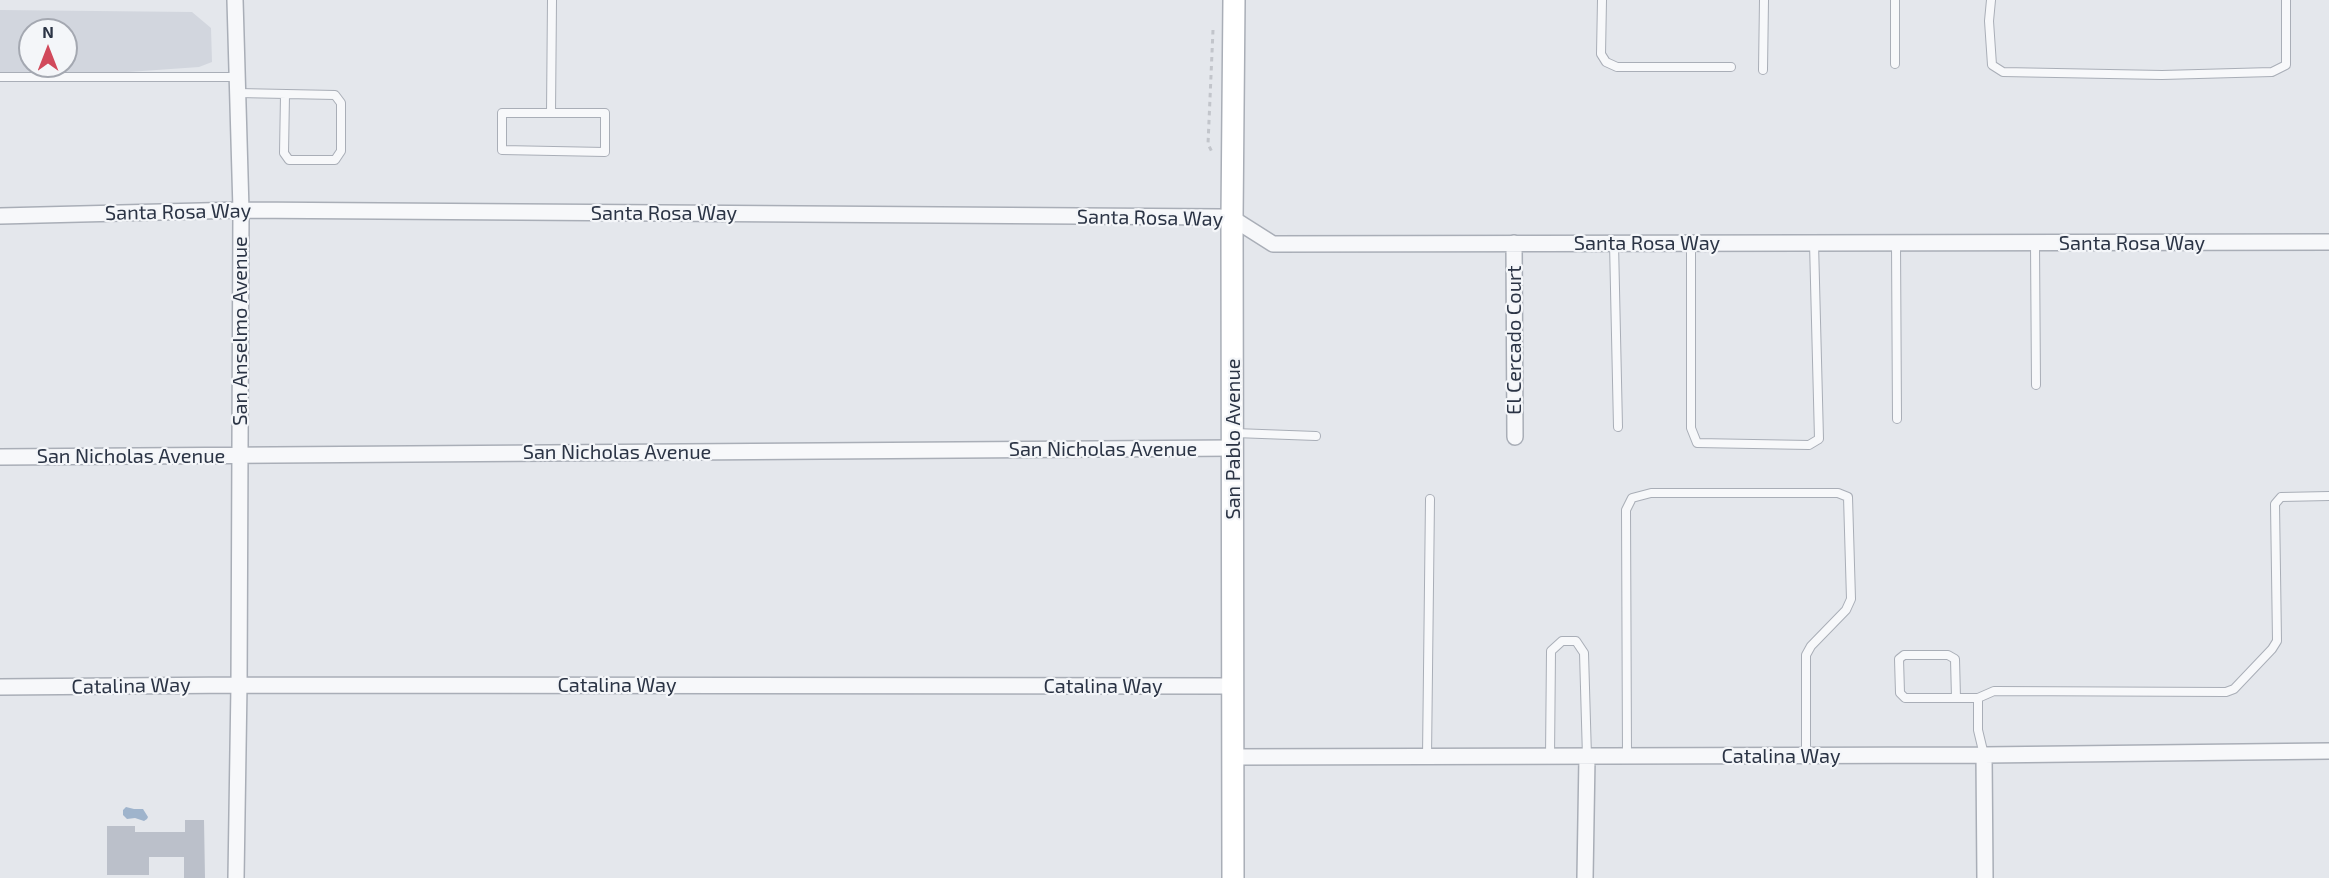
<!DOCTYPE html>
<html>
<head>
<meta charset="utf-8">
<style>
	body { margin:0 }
	#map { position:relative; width:2329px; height:878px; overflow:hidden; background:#e4e7ec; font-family:"Exo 2",sans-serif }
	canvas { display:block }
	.north { position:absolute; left:18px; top:18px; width:60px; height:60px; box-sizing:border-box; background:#f4f6f9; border:2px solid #a4a8b1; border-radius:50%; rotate:0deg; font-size:16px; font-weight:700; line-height:24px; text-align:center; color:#2b3445 }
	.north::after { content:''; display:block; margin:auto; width:21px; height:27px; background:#d1495b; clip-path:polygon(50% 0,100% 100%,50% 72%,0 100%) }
</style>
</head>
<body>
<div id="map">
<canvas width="2329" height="878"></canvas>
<div class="north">N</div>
</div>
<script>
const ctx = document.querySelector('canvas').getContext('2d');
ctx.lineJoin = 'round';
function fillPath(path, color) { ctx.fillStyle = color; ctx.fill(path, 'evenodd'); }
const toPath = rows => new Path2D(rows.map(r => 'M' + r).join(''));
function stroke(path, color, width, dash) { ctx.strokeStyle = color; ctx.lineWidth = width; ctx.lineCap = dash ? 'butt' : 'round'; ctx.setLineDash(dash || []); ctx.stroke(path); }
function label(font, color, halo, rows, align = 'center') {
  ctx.font = font + ' "Exo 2",sans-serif'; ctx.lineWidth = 4.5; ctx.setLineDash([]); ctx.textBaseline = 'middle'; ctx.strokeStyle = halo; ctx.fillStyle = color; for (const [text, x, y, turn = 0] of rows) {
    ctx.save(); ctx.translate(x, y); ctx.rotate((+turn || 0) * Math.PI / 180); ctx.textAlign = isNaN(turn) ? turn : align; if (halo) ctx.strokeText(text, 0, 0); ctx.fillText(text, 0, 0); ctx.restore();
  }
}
fillPath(toPath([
	[0,10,192,12,211,28,212,62,199,67,100,74,0,75],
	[30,30,66,30,66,66,30,66]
]), '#d2d6de');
fillPath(toPath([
	[126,807,134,809,143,809,148,817,147,819,144,821,135,818,127,819,123,815,123,810]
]), '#9fb4cc');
fillPath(toPath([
	[185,820,204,820,205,878,184,878,184,857,149,857,149,875,107,875,107,826,135,826,135,832,185,832]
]), '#bbc0ca');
const lane = toPath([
	[1602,0,1601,54,1606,62,1617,67,1731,67],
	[1895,0,1895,64],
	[1991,0,1989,21,1992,65,2003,72,2162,75,2272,72,2286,65,2286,0],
	[1763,70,1764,0],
	[0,77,238,77],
	[238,93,335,95,341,103,341,151,335,160,289,160,284,153,285,95],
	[502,113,605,113,605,152,502,150,502,113],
	[551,113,552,0],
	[1614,243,1618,427],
	[1691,243,1691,428,1697,443,1809,445,1819,439,1814,243],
	[1896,243,1897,419],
	[2035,244,2036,385],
	[1235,433,1316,436],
	[1956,698,1955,659,1948,655,1904,655,1899,659,1900,693,1905,698,1978,698,1978,730,1984,755],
	[1978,698,1994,691,2226,692,2234,689,2272,649,2277,641,2275,504,2281,497,2329,496],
	[1427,757,1430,499],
	[1550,757,1551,651,1562,641,1576,641,1584,653,1587,757],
	[1627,757,1626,510,1632,498,1651,493,1838,493,1848,497,1851,599,1846,610,1811,646,1806,655,1806,756]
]);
const street = toPath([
	[235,0,241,210,239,685,236,878],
	[0,216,241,210,1219,217,1232,218,1273,244,2329,242],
	[1514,243,1515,437],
	[0,457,1233,448],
	[0,687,239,685,1233,686],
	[1984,755,1985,878],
	[1233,757,1984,755,2329,751],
	[1585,878,1587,757]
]);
const secondary = toPath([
	[1233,878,1232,218,1234,0]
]);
stroke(lane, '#a9aeb7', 10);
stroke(street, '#a9aeb7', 18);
stroke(secondary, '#a9aeb7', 24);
stroke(toPath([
	[1213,30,1208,144,1213,154]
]), '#c2c5cb', 3, [4.5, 4.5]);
stroke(lane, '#f7f8fa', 8);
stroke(street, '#f7f8fa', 15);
stroke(secondary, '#fff', 21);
label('20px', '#2b3445', '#f4f6f9', [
	["Santa Rosa Way",178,212,-1],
	["Santa Rosa Way",664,213],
	["Santa Rosa Way",1150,218,1],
	["Santa Rosa Way",1647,243],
	["Santa Rosa Way",2132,243],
	["San Anselmo Avenue",240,331,-90],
	["El Cercado Court",1514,340,-90],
	["San Pablo Avenue",1233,439,-90],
	["San Nicholas Avenue",1103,449],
	["San Nicholas Avenue",617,452],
	["San Nicholas Avenue",131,456],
	["Catalina Way",617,685],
	["Catalina Way",131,686,-1],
	["Catalina Way",1103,686],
	["Catalina Way",1781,756]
]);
</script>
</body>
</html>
